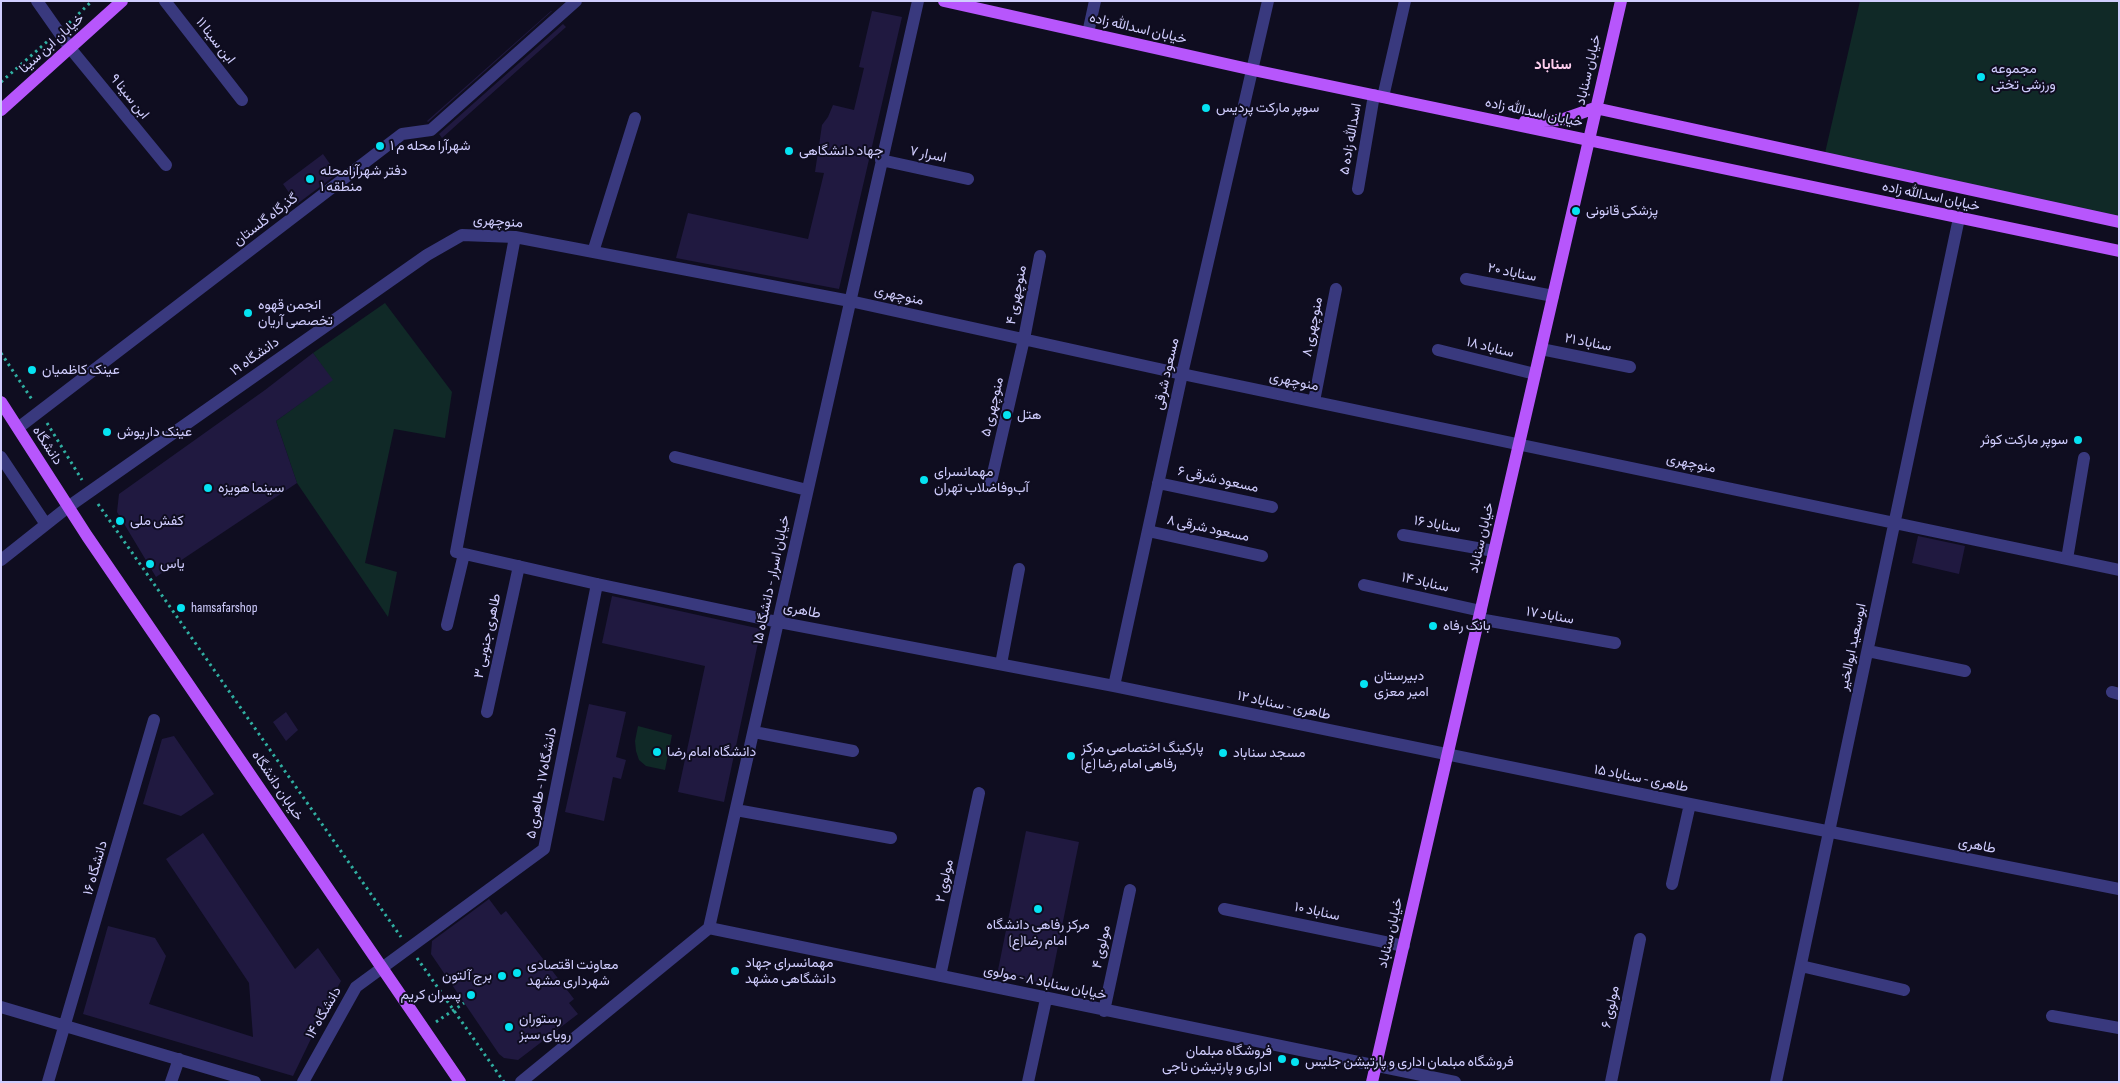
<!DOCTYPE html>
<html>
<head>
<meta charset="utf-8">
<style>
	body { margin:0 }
	#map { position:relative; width:2120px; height:1083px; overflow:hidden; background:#0f0d20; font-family:"Sofia Sans Condensed",sans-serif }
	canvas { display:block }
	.frame { position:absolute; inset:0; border:2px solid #d0cdfe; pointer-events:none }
</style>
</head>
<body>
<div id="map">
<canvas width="2120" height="1083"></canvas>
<div class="frame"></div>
</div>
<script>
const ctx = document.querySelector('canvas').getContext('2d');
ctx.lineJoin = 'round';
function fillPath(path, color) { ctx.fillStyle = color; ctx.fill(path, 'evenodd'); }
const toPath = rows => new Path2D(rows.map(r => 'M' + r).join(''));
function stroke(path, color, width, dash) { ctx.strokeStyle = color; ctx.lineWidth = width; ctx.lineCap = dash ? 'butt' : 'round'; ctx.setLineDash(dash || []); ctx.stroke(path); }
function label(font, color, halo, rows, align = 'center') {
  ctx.font = font + ' "Sofia Sans Condensed",Vazirmatn,sans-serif'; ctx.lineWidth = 4; ctx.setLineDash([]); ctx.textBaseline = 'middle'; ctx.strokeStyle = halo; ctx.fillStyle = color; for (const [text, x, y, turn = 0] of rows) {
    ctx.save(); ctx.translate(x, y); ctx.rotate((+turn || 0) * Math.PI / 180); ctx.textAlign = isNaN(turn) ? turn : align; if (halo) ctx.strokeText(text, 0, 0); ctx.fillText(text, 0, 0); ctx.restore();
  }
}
fillPath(toPath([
	[1860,1,2119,1,2119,217,1825,153],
	[385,303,452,392,445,438,394,429,365,563,397,572,388,617,297,483,276,421,332,380,313,353],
	[638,726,672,735,665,770,646,766,639,760,636,751,635,741]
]), '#102927');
fillPath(toPath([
	[551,11,552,11,428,122,427,121],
	[872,11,902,17,839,289,676,258,688,213,808,239,824,173,815,172,822,125,828,117,833,105,854,110,864,68,859,67],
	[563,24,566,27,442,138,439,134],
	[323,154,337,174,297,204,283,184],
	[313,353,333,380,276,421,297,483,156,577,117,512,119,494,265,390],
	[1918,536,1965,546,1959,574,1912,563],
	[612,596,761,629,724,802,678,792,705,666,602,643],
	[589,704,626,712,616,757,626,760,621,779,613,777,604,821,565,812],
	[286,712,298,730,286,741,273,722],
	[174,736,214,794,181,816,143,804,162,739],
	[1026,831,1079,842,1050,986,997,975],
	[203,833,295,969,318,948,341,981,322,1016,293,1076,83,1014,108,926,155,938,166,956,149,1004,253,1037,249,983,166,859],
	[489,899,501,915,506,911,574,999,569,1003,578,1014,518,1060,504,1058,499,1054,431,954,432,941]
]), '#201940');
stroke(toPath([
	[69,23,92,1],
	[1,82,49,40],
	[1,353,33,401],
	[47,423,82,480],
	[98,504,401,937],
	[417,958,504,1082],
	[436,1022,464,1003]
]), '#30afa2', 3, [2.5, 4]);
stroke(toPath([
	[37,1,70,48,166,165],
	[165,1,242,100],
	[1088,33,1095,1],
	[1383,97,1405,1],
	[881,160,968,179],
	[1358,189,1374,95],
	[515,237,456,552,597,584,778,622,1114,686,1690,804,2119,889],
	[593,252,635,118],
	[1466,279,1553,296],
	[1541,349,1630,367],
	[1438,350,1535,374],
	[1314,401,1336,289],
	[18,428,402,134,431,130,576,1],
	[1,457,45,523],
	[675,457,807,490],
	[991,482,1024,339,1040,256],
	[1158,483,1272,507],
	[1148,531,1262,556],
	[1403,535,1494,551],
	[2067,559,2084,458],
	[1,560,68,507,427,255,462,235,515,237,850,301,1182,374,2119,570],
	[1364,585,1481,611],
	[1479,619,1615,643],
	[447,625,464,554],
	[1868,651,1965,671],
	[1001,664,1019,569],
	[1114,686,1182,374,1268,1],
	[2112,692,2119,694],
	[487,712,519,566],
	[754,732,853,751],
	[736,810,891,838],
	[1672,884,1690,804],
	[1224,909,1404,946],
	[709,928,1455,1082],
	[1801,966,1904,990],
	[940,976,979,793],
	[1,1007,255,1082],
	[1104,1011,1130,890],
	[2052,1016,2119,1028],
	[48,1082,154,720],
	[171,1082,179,1059],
	[303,1082,356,987,544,849,597,584],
	[521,1082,709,928,918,1],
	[1028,1082,1046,999],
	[1611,1082,1640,939],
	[1776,1082,1959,218]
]), '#39397e', 12);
stroke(toPath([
	[944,1,1253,70,2119,251],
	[1,110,122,1],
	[1525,121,1561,120,1595,108,2119,222],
	[1,402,87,536,460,1082],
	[1372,1082,1621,1]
]), '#b756fc', 12);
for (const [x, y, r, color] of [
	[1981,77,5,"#05e3f2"],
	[1206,108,5,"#05e3f2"],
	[380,146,5,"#05e3f2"],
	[789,151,5,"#05e3f2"],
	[310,179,5,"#05e3f2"],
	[1576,211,5,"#05e3f2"],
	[248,313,5,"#05e3f2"],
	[32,370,5,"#05e3f2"],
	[1007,415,5,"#05e3f2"],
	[107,432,5,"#05e3f2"],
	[2078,440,5,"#05e3f2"],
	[924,480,5,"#05e3f2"],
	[208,488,5,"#05e3f2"],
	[120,521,5,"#05e3f2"],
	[150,564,5,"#05e3f2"],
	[181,608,5,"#05e3f2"],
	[1433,626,5,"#05e3f2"],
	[1364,684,5,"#05e3f2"],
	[657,752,5,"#05e3f2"],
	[1223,753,5,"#05e3f2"],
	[1071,756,5,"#05e3f2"],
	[1038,909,5,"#05e3f2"],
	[735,971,5,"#05e3f2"],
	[517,973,5,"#05e3f2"],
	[502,976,5,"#05e3f2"],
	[471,995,5,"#05e3f2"],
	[509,1027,5,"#05e3f2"],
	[1282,1059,5,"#05e3f2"],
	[1295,1062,5,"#05e3f2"]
]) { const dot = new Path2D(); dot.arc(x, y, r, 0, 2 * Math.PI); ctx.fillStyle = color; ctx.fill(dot); stroke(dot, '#0f0d20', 2); }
label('14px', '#d0cdfe', '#0f0d20', [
	["خیابان اسدالله زاده",1138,29,13],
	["ابن سینا ۱۱",215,41,52],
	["خیابان ابن سینا",52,44,-42],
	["خیابان سناباد",1589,70,-77],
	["ابن سینا ۹",129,97,51],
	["خیابان اسدالله زاده",1534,113,12],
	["اسدالله زاده ۵",1351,139,-80],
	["اسرار ۷",928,155,12],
	["خیابان اسدالله زاده",1931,197,12],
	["گذرگاه گلستان",266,220,-37],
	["منوچهری",498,222,4],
	["سناباد ۲۰",1512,273,11],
	["منوچهری ۴",1017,295,-79],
	["منوچهری",899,296,13],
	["منوچهری ۸",1313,327,-79],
	["سناباد ۲۱",1588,343,11],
	["سناباد ۱۸",1490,348,14],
	["دانشگاه ۱۹",255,357,-35],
	["مسعود شرقی",1167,374,-77],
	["منوچهری",1294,382,12],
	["منوچهری ۵",993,407,-77],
	["دانشگاه",47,446,57],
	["منوچهری",1691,464,12],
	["مسعود شرقی ۶",1218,480,12],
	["سناباد ۱۶",1437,525,10],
	["مسعود شرقی ۸",1208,529,12],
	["خیابان سناباد",1482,538,-77],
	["خیابان اسرار - دانشگاه ۱۵",772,580,-78],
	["سناباد ۱۴",1425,583,13],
	["طاهری",802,611,11],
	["سناباد ۱۷",1550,616,10],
	["طاهری جنوبی ۳",488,636,-78],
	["ابوسعید ابوالخیر",1853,647,-78],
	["طاهری - سناباد ۱۲",1284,706,12],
	["طاهری - سناباد ۱۵",1641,779,11],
	["دانشگاه۱۷ - طاهری ۵",542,783,-79],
	["خیابان دانشگاه",277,786,56],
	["طاهری",1977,846,11],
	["دانشگاه ۱۶",96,868,-74],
	["مولوی ۲",945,881,-78],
	["سناباد ۱۰",1317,912,12],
	["خیابان سناباد",1391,933,-77],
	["مولوی ۴",1102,947,-78],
	["خیابان سناباد ۸ - مولوی",1045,983,12],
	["مولوی ۶",1611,1007,-78],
	["دانشگاه ۱۴",324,1013,-60]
]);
label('14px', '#d0cdfe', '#0f0d20', [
	["مجموعه",1991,69],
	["ورزشی تختی",1991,85],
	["سوپر مارکت پردیس",1216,108],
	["شهرآرا محله م ۱",390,146],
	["جهاد دانشگاهی",799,151],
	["دفتر شهرآرامحله",320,171],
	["منطقه ۱",320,187],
	["پزشکی قانونی",1586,211],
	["انجمن قهوه",258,305],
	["تخصصی آریان",258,321],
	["عینک کاظمیان",42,370],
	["هتل",1017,415],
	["عینک داریوش",117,432],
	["سوپر مارکت کوثر",2068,440,"right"],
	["مهمانسرای",934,472],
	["آب‌و‌فاضلاب تهران",934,488],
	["سینما هویزه",218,488],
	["کفش ملی",130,521],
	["یاس",160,564],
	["hamsafarshop",191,608],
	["بانک رفاه",1443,626],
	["دبیرستان",1374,676],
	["امیر معزی",1374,692],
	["پارکینگ اختصاصی مرکز",1081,748],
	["رفاهی امام رضا (ع)",1081,764],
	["دانشگاه امام رضا",667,752],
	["مسجد سناباد",1233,753],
	["مرکز رفاهی دانشگاه",1038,925,"center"],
	["امام رضا(ع)",1038,941,"center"],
	["مهمانسرای جهاد",745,963],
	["دانشگاهی مشهد",745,979],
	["معاونت اقتصادی",527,965],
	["شهرداری مشهد",527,981],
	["برج آلتون",492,976,"right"],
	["پسران کریم",461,995,"right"],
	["رستوران",519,1019],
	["رویای سبز",519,1035],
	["فروشگاه مبلمان",1272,1051,"right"],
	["اداری و پارتیشن ناجی",1272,1067,"right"],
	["فروشگاه مبلمان اداری و پارتیشن جلیس",1305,1062]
], 'left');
label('bold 15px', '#fecfef', '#0f0d20', [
	["سناباد",1553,65]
]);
</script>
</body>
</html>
